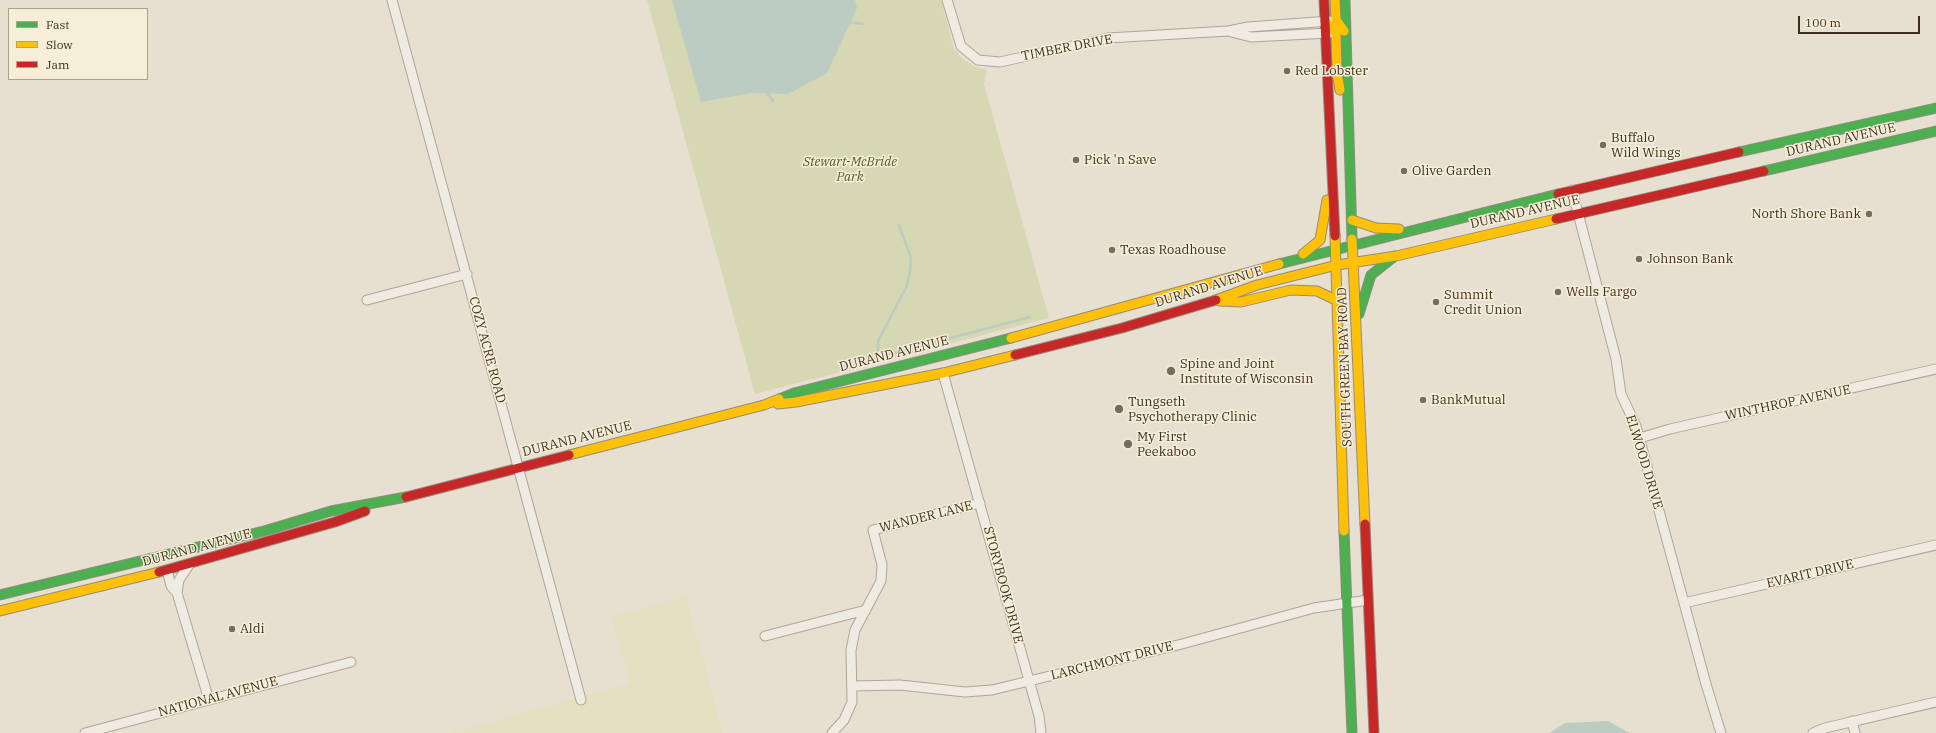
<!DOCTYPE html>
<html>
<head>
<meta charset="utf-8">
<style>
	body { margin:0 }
	#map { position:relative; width:1936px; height:733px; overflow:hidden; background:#e7e0d1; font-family:"IBM Plex Serif",serif }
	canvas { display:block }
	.legend { position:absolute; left:8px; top:8px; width:140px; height:72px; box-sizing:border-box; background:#f7eed8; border:1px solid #ada18e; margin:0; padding:5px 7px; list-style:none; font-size:12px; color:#3d2e20 }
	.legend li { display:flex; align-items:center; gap:8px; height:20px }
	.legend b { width:20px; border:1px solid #ada18e }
	.scale { position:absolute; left:1798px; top:16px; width:122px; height:18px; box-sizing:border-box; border:2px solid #3d2e20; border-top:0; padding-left:5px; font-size:12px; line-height:14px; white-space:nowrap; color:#3d2e20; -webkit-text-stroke:3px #f7eed8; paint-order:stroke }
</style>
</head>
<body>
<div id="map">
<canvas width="1936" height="733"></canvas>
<ul class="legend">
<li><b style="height:5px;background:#4caf50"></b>Fast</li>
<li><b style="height:5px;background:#ffc107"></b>Slow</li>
<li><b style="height:5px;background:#c62828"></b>Jam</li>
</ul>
<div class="scale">100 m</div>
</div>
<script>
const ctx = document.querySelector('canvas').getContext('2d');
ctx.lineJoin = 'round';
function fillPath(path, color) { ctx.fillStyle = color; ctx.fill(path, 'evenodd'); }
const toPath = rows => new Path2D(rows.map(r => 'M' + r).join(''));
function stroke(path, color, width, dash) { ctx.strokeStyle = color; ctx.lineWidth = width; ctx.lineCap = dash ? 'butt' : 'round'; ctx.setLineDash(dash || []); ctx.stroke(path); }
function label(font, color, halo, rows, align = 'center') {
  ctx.font = font + ' "IBM Plex Serif",serif'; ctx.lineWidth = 3; ctx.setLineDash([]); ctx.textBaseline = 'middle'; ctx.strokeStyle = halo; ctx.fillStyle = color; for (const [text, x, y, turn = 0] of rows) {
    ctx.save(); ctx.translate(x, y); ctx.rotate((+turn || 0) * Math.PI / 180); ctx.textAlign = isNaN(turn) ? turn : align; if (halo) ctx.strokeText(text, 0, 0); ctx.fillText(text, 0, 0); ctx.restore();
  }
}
fillPath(toPath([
	[686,596,723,733,449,733,630,684,611,617]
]), '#e6dfc2');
fillPath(toPath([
	[647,0,941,0,954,49,964,60,976,67,987,70,984,84,1049,318,755,394]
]), '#d6d7b3');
fillPath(toPath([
	[672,0,855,0,857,8,827,73,788,94,751,93,701,102],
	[1608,721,1630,733,1549,733,1565,723]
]), '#bcccc2');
stroke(toPath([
	[848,22,863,24],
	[767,92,773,101],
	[899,225,911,258,910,271,907,286,878,341,878,357,1030,317]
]), '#bcccc2', 2.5);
const street = toPath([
	[392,0,581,700],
	[947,0,961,46,978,60,1000,62,1108,38,1228,31,1248,27,1330,21],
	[1231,32,1251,37,1330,33],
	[1572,190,1616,359,1621,394,1636,426,1706,684,1721,733],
	[367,300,467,274],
	[943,373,1039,716,1041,733],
	[1640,438,1670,429,1936,369],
	[167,570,171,586,177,593,209,700],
	[177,593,179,580,189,565],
	[1684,603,1936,545],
	[765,636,866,610],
	[853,686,900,685,965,692,992,690,1182,644,1314,608,1368,600],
	[1852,721,1855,733],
	[85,733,351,662],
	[832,733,844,720,852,702,851,650,855,630,881,581,882,565,873,530,980,503],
	[1813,733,1825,728,1936,702]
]);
const fast = toPath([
	[1345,0,1352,239],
	[1739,152,1936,108],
	[1764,171,1936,131],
	[1279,264,1558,194],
	[1359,314,1371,275,1395,256],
	[779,399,794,393,1011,338],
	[1344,531,1352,733],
	[0,595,264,531,331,511,406,497]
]);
const slow = toPath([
	[1335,0,1336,20,1344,31],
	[1325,21,1336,33,1337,72,1340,90],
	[1352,220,1376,228,1399,229],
	[1335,236,1344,531],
	[1352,239,1365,524],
	[1303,254,1320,240,1327,200],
	[1216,300,1257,285,1337,265,1396,256,1556,219],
	[1220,301,1241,302,1291,290,1317,291,1338,301],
	[1011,338,1279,264],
	[778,404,796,402,943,373,1015,355],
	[569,455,764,405,779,399],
	[0,611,159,572]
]);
const jam = toPath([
	[1324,0,1335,236],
	[1558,194,1739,152],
	[1556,219,1764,171],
	[1015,355,1122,328,1216,300],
	[406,497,569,455],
	[1365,524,1374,733],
	[159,572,335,522,365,511]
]);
stroke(street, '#ada599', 11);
stroke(fast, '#928b80', 11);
stroke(slow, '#928b80', 11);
stroke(jam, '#928b80', 11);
stroke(street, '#efebe3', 9);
stroke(fast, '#4caf50', 9);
stroke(slow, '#ffc107', 9);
stroke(jam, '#c62828', 9);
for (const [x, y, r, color] of [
	[1287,71,4,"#786c5e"],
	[1603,145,4,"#786c5e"],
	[1076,160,4,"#786c5e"],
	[1404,171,4,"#786c5e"],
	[1869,214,4,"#786c5e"],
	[1112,250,4,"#786c5e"],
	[1639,259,4,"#786c5e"],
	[1558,292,4,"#786c5e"],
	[1436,302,4,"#786c5e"],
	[1171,371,5,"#786c5e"],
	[1423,400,4,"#786c5e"],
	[1119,409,5,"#786c5e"],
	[1128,444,5,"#786c5e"],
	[232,629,4,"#786c5e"]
]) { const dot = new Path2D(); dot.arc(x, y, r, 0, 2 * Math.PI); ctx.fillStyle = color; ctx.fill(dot); stroke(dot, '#f7eed8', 1.5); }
label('13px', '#3d2e20', '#f7eed8', [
	["TIMBER DRIVE",1067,48,-11],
	["DURAND AVENUE",1841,140,-13],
	["DURAND AVENUE",1525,212,-13],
	["DURAND AVENUE",1209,287,-17],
	["COZY ACRE ROAD",487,350,75],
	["DURAND AVENUE",894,354,-14],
	["SOUTH GREEN BAY ROAD",1345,367,-92],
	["WINTHROP AVENUE",1788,403,-12],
	["DURAND AVENUE",577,439,-14],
	["ELWOOD DRIVE",1644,462,73],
	["WANDER LANE",926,517,-14],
	["DURAND AVENUE",197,548,-15],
	["EVARIT DRIVE",1810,574,-13],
	["STORYBOOK DRIVE",1003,585,75],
	["LARCHMONT DRIVE",1112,661,-14],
	["NATIONAL AVENUE",218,697,-15]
]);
label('13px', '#3d2e20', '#f7eed8', [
	["Red Lobster",1295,71],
	["Buffalo",1611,138],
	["Wild Wings",1611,153],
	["Pick 'n Save",1084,160],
	["Olive Garden",1412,171],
	["North Shore Bank",1861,214,"right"],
	["Texas Roadhouse",1120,250],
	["Johnson Bank",1647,259],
	["Wells Fargo",1566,292],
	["Summit",1444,295],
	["Credit Union",1444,310],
	["Spine and Joint",1180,364],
	["Institute of Wisconsin",1180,379],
	["BankMutual",1431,400],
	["Tungseth",1128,402],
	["Psychotherapy Clinic",1128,417],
	["My First",1137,437],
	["Peekaboo",1137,452],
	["Aldi",240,629]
], 'left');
label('italic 13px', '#4d5a26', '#f7eed8', [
	["Stewart-McBride",850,162],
	["Park",850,177]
]);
</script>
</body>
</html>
